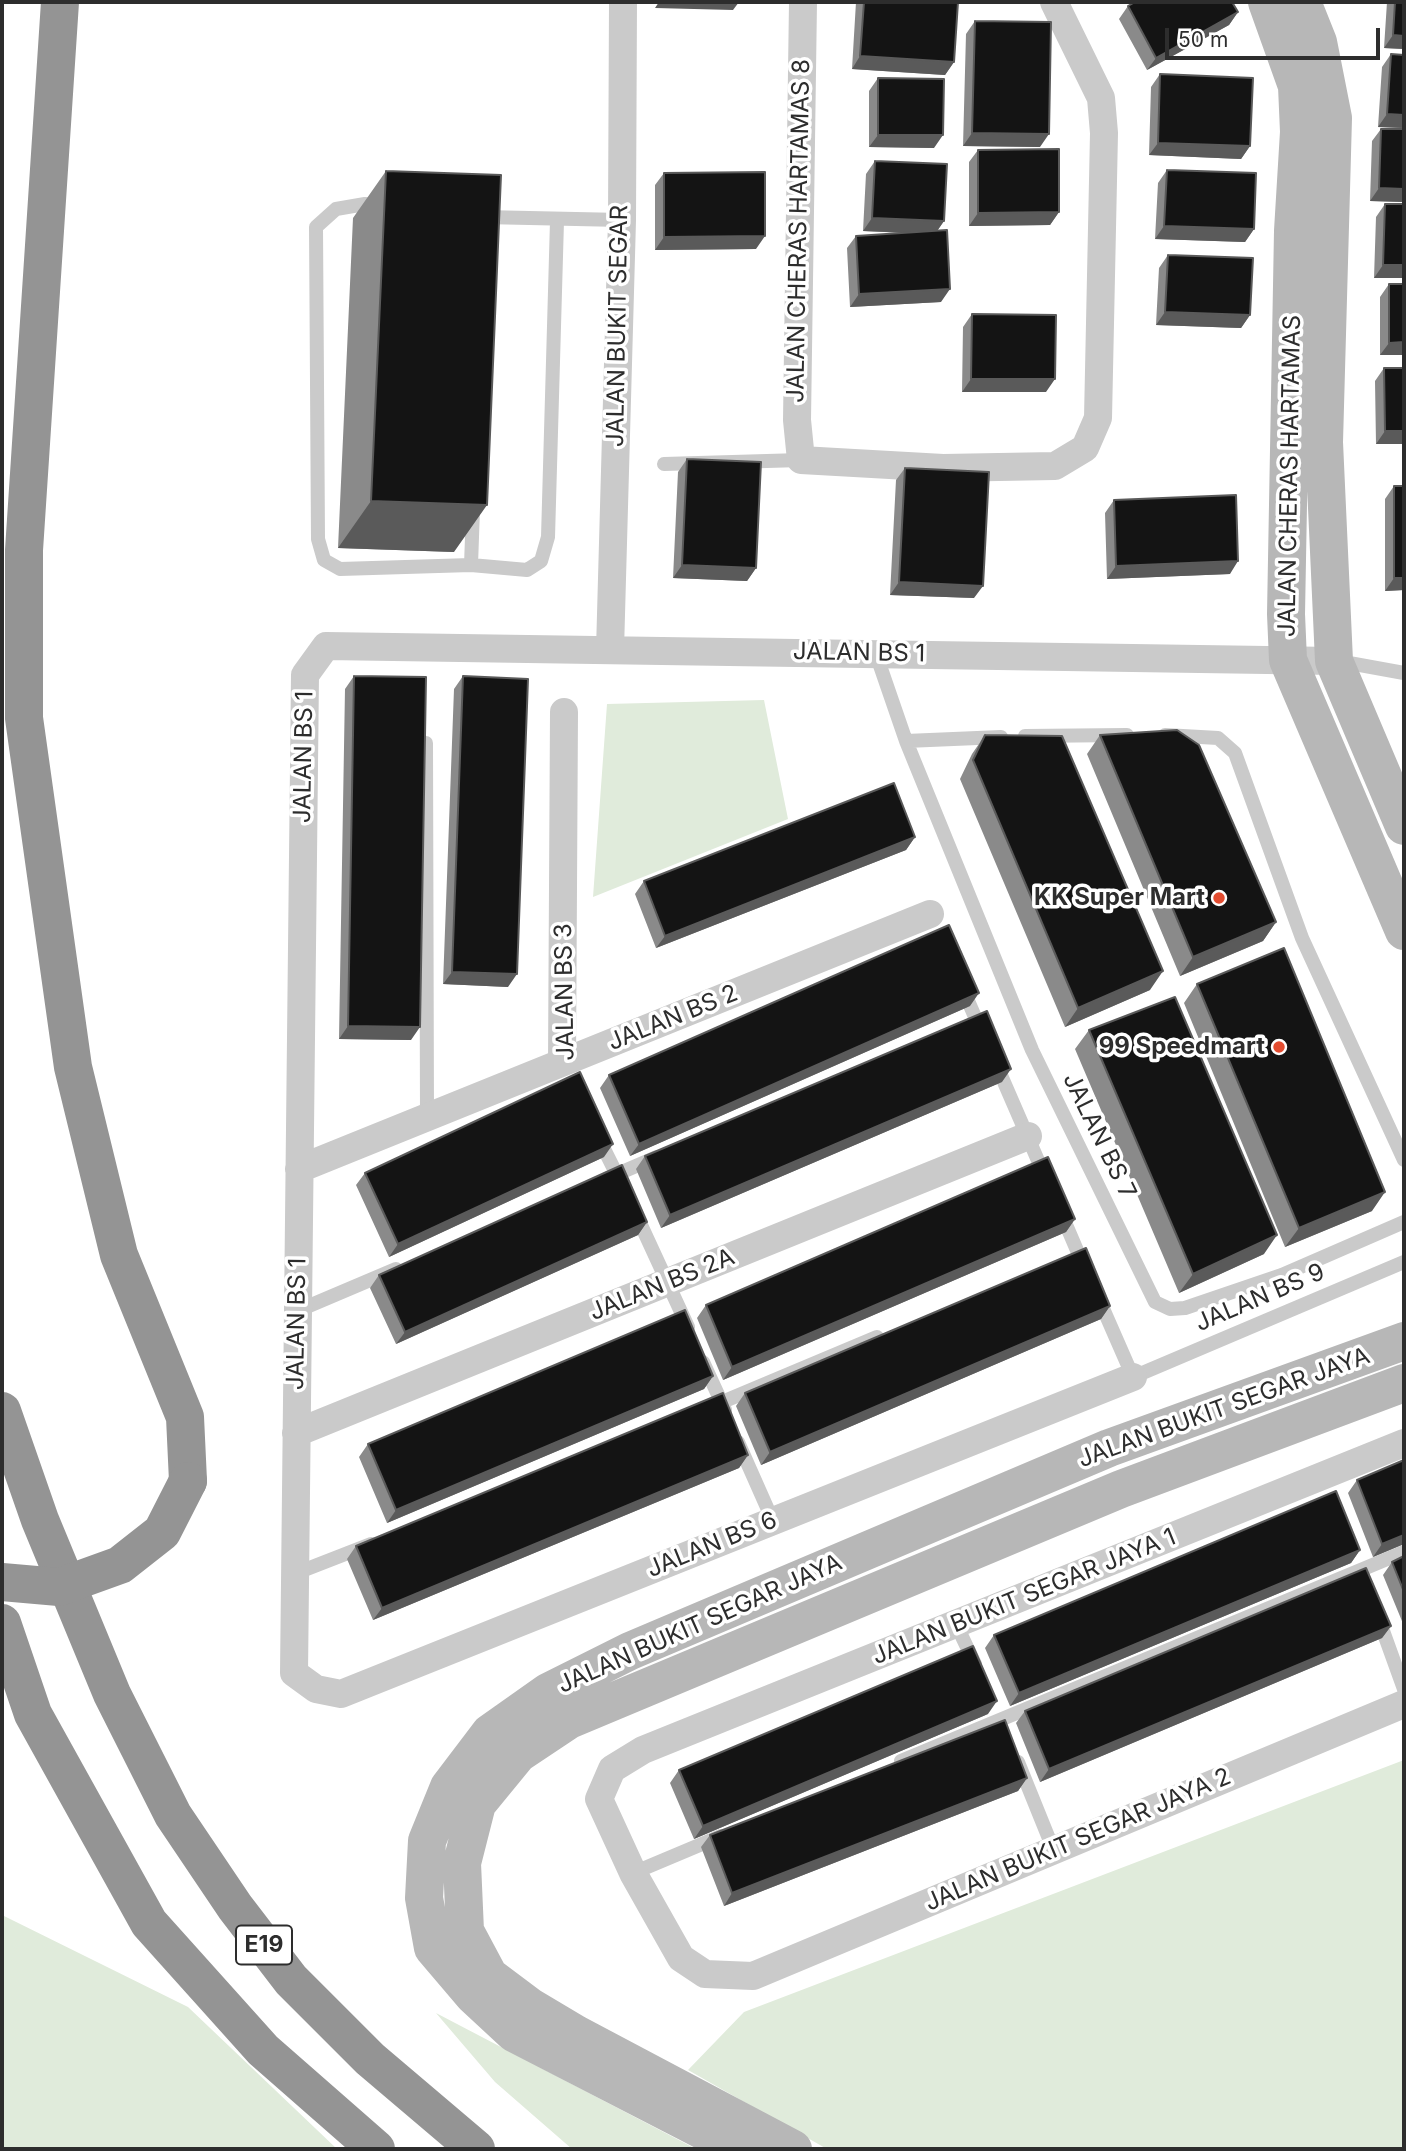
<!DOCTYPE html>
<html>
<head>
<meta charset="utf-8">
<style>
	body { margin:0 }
	#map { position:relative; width:1406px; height:2151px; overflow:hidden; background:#fff; font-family:Inter,sans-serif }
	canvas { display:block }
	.frame { position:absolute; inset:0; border:4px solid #2d2d2d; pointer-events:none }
	.scale { position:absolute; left:1165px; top:28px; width:215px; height:32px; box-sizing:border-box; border:4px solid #2d2d2d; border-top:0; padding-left:9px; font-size:21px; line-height:24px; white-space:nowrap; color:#2d2d2d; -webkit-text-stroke:5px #fff; paint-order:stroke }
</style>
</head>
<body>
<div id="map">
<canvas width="1406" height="2151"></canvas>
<div class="frame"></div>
<div class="scale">50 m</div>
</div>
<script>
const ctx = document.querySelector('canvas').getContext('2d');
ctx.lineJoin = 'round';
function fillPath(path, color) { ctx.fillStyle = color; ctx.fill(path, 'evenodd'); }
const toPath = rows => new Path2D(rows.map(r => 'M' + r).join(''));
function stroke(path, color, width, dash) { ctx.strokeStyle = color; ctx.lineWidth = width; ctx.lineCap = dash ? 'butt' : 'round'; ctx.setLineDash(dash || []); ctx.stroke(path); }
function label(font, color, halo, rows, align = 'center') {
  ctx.font = font + ' Inter,sans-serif'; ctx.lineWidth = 7; ctx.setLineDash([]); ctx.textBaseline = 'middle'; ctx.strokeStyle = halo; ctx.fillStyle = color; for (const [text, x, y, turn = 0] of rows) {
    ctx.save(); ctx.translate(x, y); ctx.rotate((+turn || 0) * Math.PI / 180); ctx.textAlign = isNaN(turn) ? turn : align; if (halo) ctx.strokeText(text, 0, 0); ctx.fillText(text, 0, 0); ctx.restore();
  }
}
fillPath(toPath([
	[764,700,788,819,593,897,607,704],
	[1404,1760,1404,2149,827,2149,688,2070,744,2012],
	[2,1915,188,2007,337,2149,2,2149],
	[436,2013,696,2149,572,2149,495,2082]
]), '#e0ebdb');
stroke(toPath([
	[379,206,365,204,336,209,316,227,318,539,324,560,340,569,471,565,527,570,541,561,548,537,557,221],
	[483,217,622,220],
	[664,464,801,460],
	[471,565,473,509],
	[876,654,906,741,1032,1050,1155,1302,1170,1309,1185,1308,1282,1275,1404,1222],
	[1338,661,1404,673],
	[1165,735,1218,738,1235,753,1302,938,1404,1160],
	[1025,736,1127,735],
	[906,741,1001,737],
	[426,743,427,1117],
	[963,989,981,1031],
	[997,1066,1046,1179],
	[598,1137,620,1181],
	[608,1178,657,1157],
	[635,1212,688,1327],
	[1061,1213,1085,1269],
	[1098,1297,1133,1377,1404,1262],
	[297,1311,396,1269],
	[703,1362,725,1410],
	[708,1408,877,1337],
	[738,1442,773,1521],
	[294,1574,371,1544],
	[1378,1617,1404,1689],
	[956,1624,975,1664],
	[901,1761,1404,1552],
	[1018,1762,1054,1851],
	[633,1873,721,1836]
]), '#cacaca', 14);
stroke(toPath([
	[803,2,797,420,801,460,943,468,1055,466,1085,448,1098,418,1104,133,1101,98,1054,2],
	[610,650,622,220,623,2],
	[562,1062,564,712],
	[299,1169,930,914],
	[1133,1377,341,1694,316,1689,294,1673,305,675,326,646,1334,661],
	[296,1433,1028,1136],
	[1404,1443,643,1750,612,1769,599,1799,633,1873,681,1958,705,1974,753,1976,1404,1704]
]), '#cacaca', 28);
stroke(toPath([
	[1267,2,1297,86,1299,132,1293,231,1286,614,1288,660,1404,931],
	[1302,2,1318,42,1333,118,1324,442,1334,661,1404,826],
	[739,2149,514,2033,473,1995,433,1948,424,1898,427,1841,449,1787,490,1733,548,1692,630,1651,1109,1448,1404,1341],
	[793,2149,576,2034,529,2006,489,1976,465,1931,462,1863,477,1804,518,1754,569,1720,1121,1489,1404,1383]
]), '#b7b7b7', 38);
stroke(toPath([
	[60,2,24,550,24,718,73,1067,119,1255,185,1417,188,1481],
	[2,1411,40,1520,112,1694,173,1815,235,1907,291,1980,370,2059,476,2149],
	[2,1623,33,1714,149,1923,263,2050,376,2149]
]), '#949494', 38);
stroke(toPath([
	[2,1582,59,1587,120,1565,162,1532,188,1481]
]), '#949494', 38);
fillPath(toPath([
	[856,2,958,2,954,62,945,75,852,69],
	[1387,2,1404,2,1404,49,1384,48],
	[1128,6,1238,12,1229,25,1147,70,1119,19],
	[975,21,1040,147,963,146,966,34],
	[1391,54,1404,55,1404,128,1378,127,1382,67],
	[1160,74,1250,146,1241,159,1149,155,1151,87],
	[878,78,934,148,869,147,869,91],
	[1381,129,1404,129,1404,202,1370,201,1372,141],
	[978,150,1059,212,1050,225,969,226,969,162],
	[875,161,944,221,937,231,941,302,850,307,847,248,856,236,905,233,863,231,866,174],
	[1167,170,1254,229,1245,242,1155,239,1158,183],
	[386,171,454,552,338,548,353,218],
	[664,173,756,249,655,250,655,185],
	[1385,204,1404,278,1374,278,1376,217],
	[1168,255,1250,315,1241,328,1156,325,1159,268],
	[1389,284,1404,355,1380,355,1380,297],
	[972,314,1046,392,962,392,963,327],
	[1384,368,1404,368,1404,444,1376,444,1375,381],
	[687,459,756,568,747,581,673,578,678,472],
	[905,468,974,598,890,595,896,480],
	[1394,486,1404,486,1404,590,1385,591,1385,499],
	[1114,500,1230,574,1107,579,1105,513],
	[354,676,411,1040,339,1039,345,689],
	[463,676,508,987,443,984,454,689],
	[985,735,1150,990,1065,1027,960,779,972,754],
	[1100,735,1276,922,1263,941,1180,976,1087,754],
	[915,837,906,850,656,948,635,894,644,881],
	[1197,984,1372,1211,1285,1247,1184,1003],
	[970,1006,630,1156,600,1088,609,1075],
	[1089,1030,1264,1254,1179,1293,1075,1049],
	[1002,1082,661,1228,636,1169,645,1156],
	[604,1157,389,1257,356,1185,365,1173],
	[1075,1219,1066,1232,723,1380,697,1318,706,1305],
	[647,1222,638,1235,396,1344,370,1288,379,1275],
	[1110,1306,1101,1319,761,1465,736,1406,745,1393],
	[713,1376,704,1389,387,1523,359,1457,368,1444],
	[748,1455,739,1468,373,1620,347,1559,356,1546],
	[1357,1480,1404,1544,1373,1557,1348,1493],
	[1360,1550,1351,1563,1010,1706,985,1648,994,1635],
	[1404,1556,1404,1626,1383,1575,1392,1562],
	[1391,1626,1382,1638,1040,1782,1016,1723,1025,1711],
	[988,1714,694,1839,670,1783,679,1770],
	[1027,1778,1018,1791,724,1906,701,1847,710,1835]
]), '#8a8a8a');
fillPath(toPath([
	[659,2,739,2,733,10,655,8],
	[1238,12,1229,25,1147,70,1156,58],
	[1393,35,1404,36,1404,49,1384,48],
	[860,56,954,62,945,75,852,69],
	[1387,114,1404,115,1404,128,1378,127],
	[972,133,1049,134,1040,147,963,146],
	[878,135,943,135,934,148,869,147],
	[1158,143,1250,146,1241,159,1149,155],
	[1379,188,1404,189,1404,202,1370,201],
	[1059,212,1050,225,969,226,978,213],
	[872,218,944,221,935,234,863,231],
	[1164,226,1254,229,1245,242,1155,239],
	[765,236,756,249,655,250,664,237],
	[1383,265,1404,265,1404,278,1374,278],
	[950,289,941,302,850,307,859,294],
	[1165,312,1250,315,1241,328,1156,325],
	[1404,342,1404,355,1380,355,1389,343],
	[971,379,1055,379,1046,392,962,392],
	[1385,431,1404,431,1404,444,1376,444],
	[371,501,487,505,454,552,338,548],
	[1238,561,1230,574,1107,579,1116,566],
	[682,565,756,568,747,581,673,578],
	[1394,578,1404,578,1404,590,1385,591],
	[899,582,983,586,974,598,890,595],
	[915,837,906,850,656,948,665,936],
	[1276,922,1263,941,1180,976,1193,957],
	[1163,971,1150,990,1065,1027,1078,1008],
	[452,972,517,974,508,987,443,984],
	[979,993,970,1006,630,1156,639,1144],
	[348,1026,420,1027,411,1040,339,1039],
	[1011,1069,1002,1082,661,1228,670,1215],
	[613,1144,604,1157,389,1257,398,1244],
	[1385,1192,1372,1211,1285,1247,1299,1228],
	[1075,1219,1066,1232,723,1380,732,1367],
	[647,1222,638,1235,396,1344,405,1332],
	[1277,1235,1264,1254,1179,1293,1193,1274],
	[1110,1306,1101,1319,761,1465,770,1452],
	[713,1376,704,1389,387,1523,396,1510],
	[748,1455,739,1468,373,1620,382,1608],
	[1404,1535,1404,1544,1373,1557,1382,1544],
	[1360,1550,1351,1563,1010,1706,1019,1693],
	[1391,1626,1382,1638,1040,1782,1049,1769],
	[997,1701,988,1714,694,1839,703,1826],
	[1027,1778,1018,1791,724,1906,732,1893]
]), '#5a5a5a');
const building = toPath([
	[864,2,958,2,954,62,860,56,864,2],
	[1135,2,1232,2,1238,12,1156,58,1128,6,1135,2],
	[1395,2,1404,2,1404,36,1393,35,1395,2],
	[975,21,1051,22,1049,134,972,133,975,21],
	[1391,54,1404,55,1404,115,1387,114,1391,54],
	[1160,74,1253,78,1250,146,1158,143,1160,74],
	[878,78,944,79,943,135,878,135,878,78],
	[1381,129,1404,129,1404,189,1379,188,1381,129],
	[1059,149,1059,212,978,213,978,150,1059,149],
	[875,161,947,164,944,221,872,218,875,161],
	[1167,170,1256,173,1254,229,1164,226,1167,170],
	[386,171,501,175,487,505,371,501,386,171],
	[765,172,765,236,664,237,664,173,765,172],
	[1385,204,1404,204,1404,265,1383,265,1385,204],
	[947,230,950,289,859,294,856,236,947,230],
	[1168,255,1253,258,1250,315,1165,312,1168,255],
	[1389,284,1404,284,1404,342,1389,343,1389,284],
	[972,314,1056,315,1055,379,971,379,972,314],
	[1384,368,1404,368,1404,431,1385,431,1384,368],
	[687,459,761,462,756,568,682,565,687,459],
	[905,468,989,472,983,586,899,582,905,468],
	[1394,486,1404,486,1404,578,1394,578,1394,486],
	[1236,495,1238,561,1116,566,1114,500,1236,495],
	[354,676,426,677,420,1027,348,1026,354,676],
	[463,676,528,679,517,974,452,972,463,676],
	[1177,730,1199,745,1276,922,1193,957,1100,735,1177,730],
	[985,735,1062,736,1163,971,1078,1008,973,760,985,735],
	[894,783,915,837,665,936,644,881,894,783],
	[949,925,979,993,639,1144,609,1075,949,925],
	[1284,948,1385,1192,1299,1228,1197,984,1284,948],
	[1175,997,1277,1235,1193,1274,1089,1030,1175,997],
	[987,1011,1011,1069,670,1215,645,1156,987,1011],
	[580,1072,613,1144,398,1244,365,1173,580,1072],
	[1048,1157,1075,1219,732,1367,706,1305,1048,1157],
	[622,1165,647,1222,405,1332,379,1275,622,1165],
	[1086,1248,1110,1306,770,1452,745,1393,1086,1248],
	[685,1310,713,1376,396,1510,368,1444,685,1310],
	[723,1393,748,1455,382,1608,356,1546,723,1393],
	[1404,1460,1404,1535,1382,1544,1357,1480,1404,1460],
	[1336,1491,1360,1550,1019,1693,994,1635,1336,1491],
	[1404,1556,1404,1592,1392,1562,1404,1556],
	[1366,1568,1391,1626,1049,1769,1025,1711,1366,1568],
	[973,1646,997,1701,703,1826,679,1770,973,1646],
	[1005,1720,1027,1778,732,1893,710,1835,1005,1720]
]);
fillPath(building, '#141414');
stroke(building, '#5a5a5a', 2);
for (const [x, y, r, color] of [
	[1219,898,7,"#e34c30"],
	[1279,1047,7,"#e34c30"]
]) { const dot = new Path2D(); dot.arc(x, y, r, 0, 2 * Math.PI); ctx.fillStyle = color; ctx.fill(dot); stroke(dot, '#fff', 2.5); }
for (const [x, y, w] of [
	[264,1945,56]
]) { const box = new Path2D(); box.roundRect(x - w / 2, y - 19.5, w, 39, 5); ctx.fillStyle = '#fff'; ctx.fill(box); stroke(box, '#2d2d2d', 2); }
label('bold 23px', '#2d2d2d', null, [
	["E19",264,1945]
]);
label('24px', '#2d2d2d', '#fff', [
	["JALAN CHERAS HARTAMAS 8",799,231,-89],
	["JALAN BUKIT SEGAR",618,326,-89],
	["JALAN CHERAS HARTAMAS",1290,476,-89],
	["JALAN BS 1",859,653,1],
	["JALAN BS 1",304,757,-89],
	["JALAN BS 3",565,992,-91],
	["JALAN BS 2",673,1018,-22],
	["JALAN BS 7",1099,1136,64],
	["JALAN BS 2A",662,1285,-22],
	["JALAN BS 9",1260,1298,-23],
	["JALAN BS 1",297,1324,-89],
	["JALAN BUKIT SEGAR JAYA",1224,1408,-20],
	["JALAN BS 6",712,1545,-22],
	["JALAN BUKIT SEGAR JAYA 1",1024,1597,-22],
	["JALAN BUKIT SEGAR JAYA",700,1624,-24],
	["JALAN BUKIT SEGAR JAYA 2",1078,1840,-23]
]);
label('bold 24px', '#2d2d2d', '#fff', [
	["KK Super Mart",1205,898],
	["99 Speedmart",1265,1047]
], 'right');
</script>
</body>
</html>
